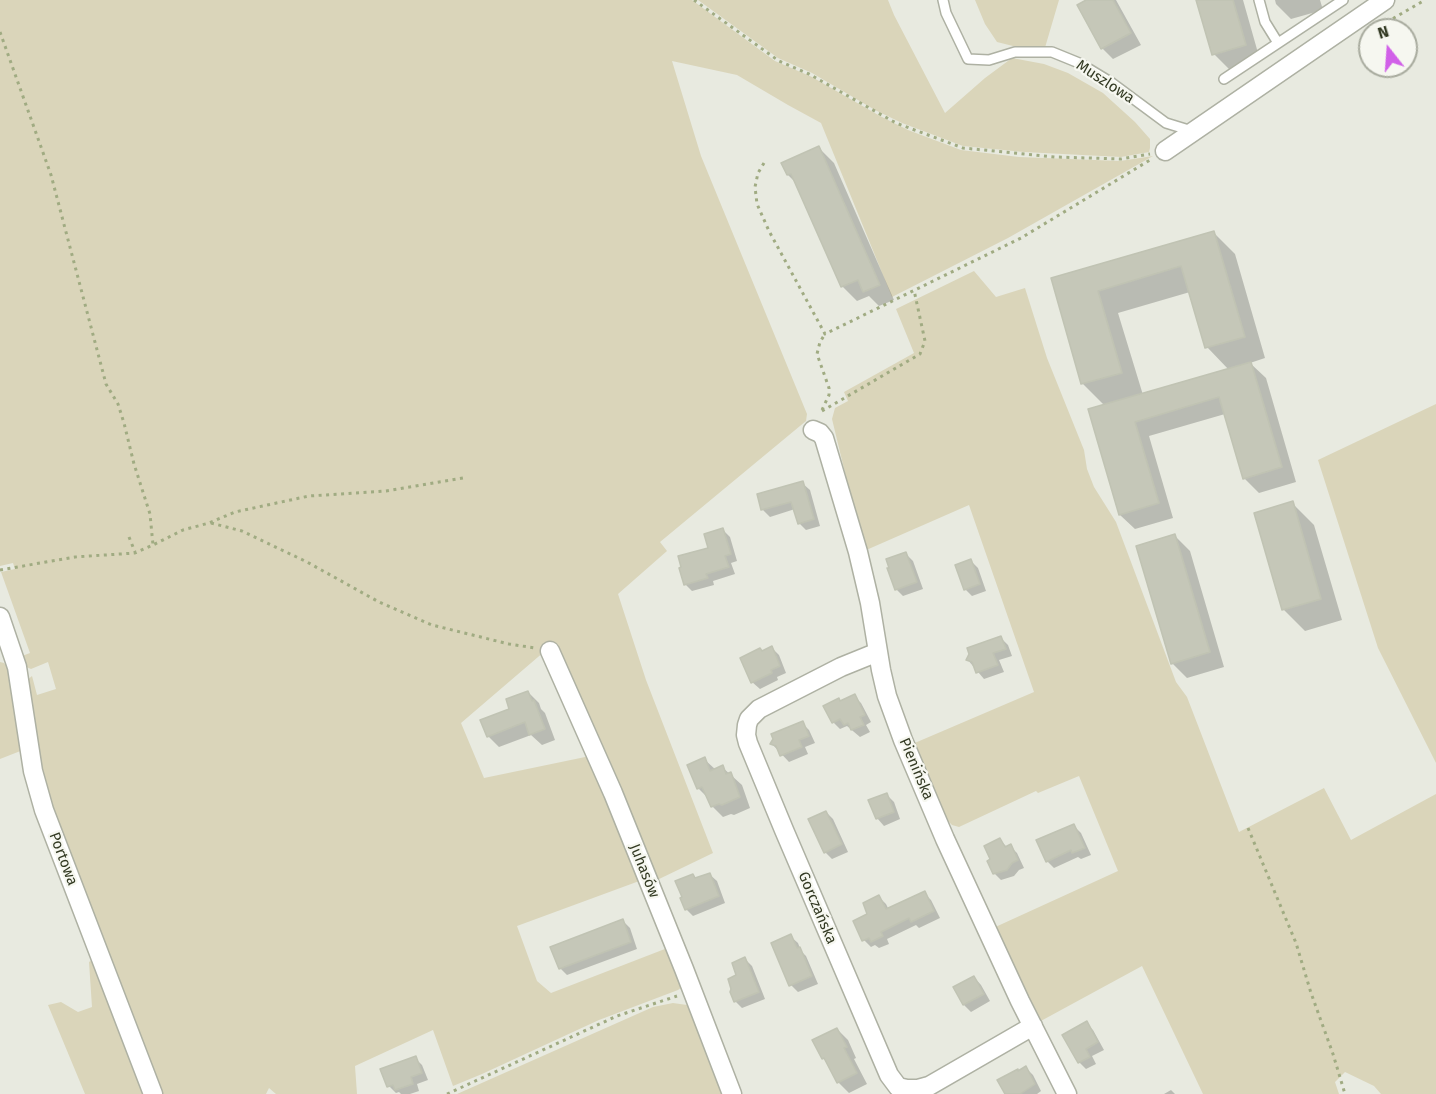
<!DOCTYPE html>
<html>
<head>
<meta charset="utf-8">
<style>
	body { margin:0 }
	#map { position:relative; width:1436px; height:1094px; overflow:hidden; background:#e8eae0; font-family:"Fira Sans",sans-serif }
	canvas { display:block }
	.north { position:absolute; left:1358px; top:18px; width:60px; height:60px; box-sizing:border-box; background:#f6f7f0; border:2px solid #a8ab9e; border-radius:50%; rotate:343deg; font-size:16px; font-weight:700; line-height:24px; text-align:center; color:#323922 }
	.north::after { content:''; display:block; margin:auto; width:21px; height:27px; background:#d160e8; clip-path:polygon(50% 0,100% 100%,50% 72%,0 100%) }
</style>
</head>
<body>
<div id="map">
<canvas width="1436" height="1094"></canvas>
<div class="north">N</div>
</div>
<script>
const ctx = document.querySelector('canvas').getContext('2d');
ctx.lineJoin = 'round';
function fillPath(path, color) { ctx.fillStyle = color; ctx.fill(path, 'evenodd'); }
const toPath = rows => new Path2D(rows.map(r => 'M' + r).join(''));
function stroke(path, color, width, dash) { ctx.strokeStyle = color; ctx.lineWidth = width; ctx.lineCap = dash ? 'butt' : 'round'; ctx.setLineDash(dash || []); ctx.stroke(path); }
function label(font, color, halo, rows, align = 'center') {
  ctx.font = font + ' "Fira Sans",sans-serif'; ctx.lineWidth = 4.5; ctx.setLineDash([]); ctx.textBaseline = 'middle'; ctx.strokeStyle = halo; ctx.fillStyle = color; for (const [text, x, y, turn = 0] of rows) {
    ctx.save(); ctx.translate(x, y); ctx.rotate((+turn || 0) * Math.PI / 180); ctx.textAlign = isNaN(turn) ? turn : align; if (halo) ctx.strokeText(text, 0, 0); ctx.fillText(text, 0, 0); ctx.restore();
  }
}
fillPath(toPath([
	[0,0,692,0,775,61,812,77,880,116,908,130,961,150,1019,157,1120,161,1153,156,1008,238,892,297,821,123,788,105,737,75,672,61,701,156,807,414,806,421,660,542,667,551,618,594,646,680,713,853,655,881,545,651,461,723,484,778,590,756,642,880,517,926,537,981,551,993,670,947,682,987,678,990,599,1020,482,1074,453,1086,433,1030,355,1066,357,1094,276,1094,269,1088,266,1094,160,1094,102,946,104,938,48,809,26,681,32,676,37,695,56,689,48,662,31,669,24,666,22,656,30,653,1,572,15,569,13,563,0,566],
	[698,0,888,0,894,15,945,113,985,78,1012,58,1044,64,1068,73,1103,93,1135,122,1150,139,1150,148,1149,152,1121,157,1024,152,963,146,902,123,875,110,812,73,778,58],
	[975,0,1059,0,1044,51,1013,46,997,42,985,24],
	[974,271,996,297,1025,288,1047,358,1084,450,1087,469,1094,487,1116,522,1176,682,1187,697,1239,832,1324,788,1351,840,1436,794,1436,1094,1381,1094,1374,1086,1345,1072,1335,1082,1339,1094,1203,1094,1142,966,1039,1022,991,929,1118,871,1079,776,1038,793,1036,791,959,827,952,825,944,817,910,745,1034,692,969,505,864,551,832,419,835,408,848,401,844,392,914,353,896,309],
	[1436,404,1436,763,1378,648,1318,460],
	[0,662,4,663,11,671,23,750,0,759],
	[95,958,147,1094,85,1094,48,1005,61,1002,78,1012,92,1007,89,962],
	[673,1003,687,1005,693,1007,727,1094,457,1094,653,1007]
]), '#dad5ba');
fillPath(toPath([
	[1089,0,1116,0,1141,45,1113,59,1102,48],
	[1198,0,1243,0,1260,60,1229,69,1214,54],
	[1275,0,1320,0,1323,10,1291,19,1276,4],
	[819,148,834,163,894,300,879,306,869,296,857,301,842,286,796,183,788,175],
	[1213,232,1235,254,1265,358,1250,363,1266,378,1296,482,1259,493,1244,478,1225,414,1149,436,1173,518,1135,529,1120,515,1105,406,1083,384,1052,279],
	[1190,292,1207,347,1229,370,1143,395,1118,313],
	[802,483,810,490,820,526,806,530,799,523,795,509,770,517,763,510,759,495],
	[1292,503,1314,525,1342,620,1305,631,1283,609],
	[723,530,730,537,737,561,731,563,735,574,713,581,714,585,692,591,685,584],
	[1175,536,1190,551,1224,667,1187,678,1172,663],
	[906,554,913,561,923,589,903,596,896,589],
	[971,561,978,568,986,591,972,596,965,589],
	[1001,638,1008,645,1012,656,999,660,1004,672,984,679,967,659],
	[772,648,779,655,786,673,777,677,778,680,760,689,752,682,762,652],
	[528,692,539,703,541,709,545,713,555,740,542,745,531,735,499,747,488,736],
	[854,696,861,703,871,722,866,725,870,732,860,737,847,726,840,729,833,722,841,702],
	[802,723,809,730,815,743,805,747,808,754,789,762,772,744],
	[704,759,716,770,722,767,742,785,750,808,734,815,731,814,723,817,712,806,709,799,698,788],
	[887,795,894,802,900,819,884,826,877,818],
	[826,812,833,819,848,852,832,859,825,852],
	[1074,826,1081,833,1091,855,1081,859,1078,857,1054,868,1047,861],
	[1000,840,1007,847,1010,846,1017,853,1024,868,1019,870,1014,876,1001,880,994,873],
	[709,874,717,881,725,903,693,916,686,909,693,875,697,879],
	[924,893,931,900,940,918,919,928,916,925,887,939,889,944,879,948,875,945,871,947,864,940,869,914,879,897,886,904,889,910],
	[623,921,630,928,637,949,567,975,560,968],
	[790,936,798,943,801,951,806,956,818,984,798,992,791,985,773,943],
	[745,959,752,966,765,999,742,1008,735,1001],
	[974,977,981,985,990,1001,971,1012,964,1005,955,988],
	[1086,1023,1093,1030,1104,1050,1092,1056,1096,1064,1086,1069,1079,1062],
	[837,1029,848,1040,856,1058,854,1059,867,1084,849,1093,838,1082,829,1065,823,1058],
	[415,1058,422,1065,428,1080,417,1084,419,1091,410,1094,401,1094,399,1092,396,1093,389,1086],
	[1026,1068,1033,1075,1041,1091,1037,1094,1006,1094,1019,1072],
	[1171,1090,1175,1094,1164,1094]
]), '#0003');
const building = toPath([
	[1086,0,1113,0,1131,33,1101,49,1077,5,1086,0],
	[1196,0,1233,0,1246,45,1212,55,1196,0],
	[819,146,880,285,863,292,858,280,841,287,791,174,787,175,781,163,819,146],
	[1214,231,1245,337,1205,348,1181,266,1098,291,1122,373,1081,384,1051,278,1214,231],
	[1251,362,1282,467,1243,479,1219,397,1135,422,1159,503,1119,515,1088,409,1251,362],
	[803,481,814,519,798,524,791,502,761,510,757,494,803,481],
	[1293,501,1321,599,1282,610,1254,513,1293,501],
	[723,528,731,554,725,556,729,567,706,574,708,578,684,585,679,568,681,567,678,556,708,548,704,534,723,528],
	[1175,534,1210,652,1171,664,1136,546,1175,534],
	[906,552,917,582,895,590,887,568,889,568,886,559,906,552],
	[971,559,980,584,964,590,955,565,971,559],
	[1001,636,1006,649,993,653,998,665,976,673,972,662,966,660,969,654,967,648,1001,636],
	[772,646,780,666,771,670,772,673,751,683,740,658,760,648,762,651,772,646],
	[528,691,532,701,534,700,545,729,529,735,525,722,487,737,480,720,509,709,506,699,528,691],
	[855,694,865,715,860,717,864,725,851,730,848,723,844,725,840,719,832,723,823,706,839,698,840,701,855,694],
	[803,721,809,736,799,740,802,747,780,756,776,746,770,744,773,739,771,734,803,721],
	[705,757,710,771,723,765,726,774,731,772,740,797,722,805,719,804,711,807,702,787,697,789,687,765,705,757],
	[887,793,894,812,876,819,868,800,887,793],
	[826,811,842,844,824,853,808,819,826,811],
	[1074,824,1085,848,1072,853,1071,850,1046,862,1036,840,1074,824],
	[1000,838,1005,847,1011,844,1018,860,1012,863,1007,870,993,874,987,861,990,859,984,846,1000,838],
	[710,873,719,896,685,910,680,898,682,897,675,881,693,874,695,878,710,873],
	[925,891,934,911,911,922,909,918,881,932,883,936,871,942,869,938,862,941,853,921,867,914,863,903,879,895,886,909,925,891],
	[623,919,631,942,559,969,550,947,623,919],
	[791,934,797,948,800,947,812,976,789,986,771,943,791,934],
	[745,957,759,992,734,1002,730,992,731,989,728,979,736,975,732,963,745,957],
	[974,976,984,994,963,1005,953,987,974,976],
	[1087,1021,1098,1042,1086,1049,1090,1057,1078,1063,1062,1035,1087,1021],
	[837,1028,847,1047,844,1048,857,1073,837,1083,824,1058,822,1059,812,1040,837,1028],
	[416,1056,422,1073,411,1077,413,1084,395,1090,393,1085,387,1087,380,1069,416,1056],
	[1026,1066,1035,1084,1020,1094,1005,1094,997,1080,1018,1069,1018,1071,1026,1066]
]);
fillPath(building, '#c5c7b8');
stroke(building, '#c0c3b3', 1.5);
const service = toPath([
	[943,0,946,13,968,59,989,60,1015,52,1052,52,1079,63,1112,83,1166,123,1192,131],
	[1259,0,1265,22,1278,43],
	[1224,79,1343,0]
]);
const minor = toPath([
	[1165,151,1385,0],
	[813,430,820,433,824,438,858,552,870,603,881,670,887,696,903,740,945,839,1020,1001,1067,1094],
	[0,617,17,667,33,771,44,810,153,1094],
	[550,651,613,793,684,969,732,1094],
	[878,652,841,667,759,709,749,719,747,725,746,735,748,743,784,830,889,1075,898,1087,907,1089,918,1089,929,1086,1033,1026]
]);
stroke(service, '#aeb1a3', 12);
stroke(minor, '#aeb1a3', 21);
stroke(toPath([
	[694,0,779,61,809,74,896,123,963,148,1055,157,1121,159,1150,154],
	[1380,26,1425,0],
	[0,32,51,175,106,384,118,404,124,423,134,464,150,514,153,545],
	[764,163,758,173,755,187,757,204,769,231,825,334,1021,238,1150,160],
	[822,410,829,395,829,388,817,354,820,342,825,334],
	[822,411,920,354,925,341,914,290],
	[211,523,242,531,307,562,379,602,432,625,509,644,535,648],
	[129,537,135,552],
	[0,570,75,557,135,553,153,545,183,530,209,523,235,512,309,496,386,491,463,478],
	[1248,828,1296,943,1311,993,1333,1054,1345,1094],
	[447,1094,617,1016,677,996]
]), '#a0ab82', 3, [3, 4.5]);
stroke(service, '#fff', 9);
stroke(minor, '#fff', 18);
label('15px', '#323922', '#f6f7f0', [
	["Muszlowa",1105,82,33],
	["Pienińska",916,769,67],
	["Portowa",63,859,69],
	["Juhasów",644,871,68],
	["Gorczańska",817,908,67]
]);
</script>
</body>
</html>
